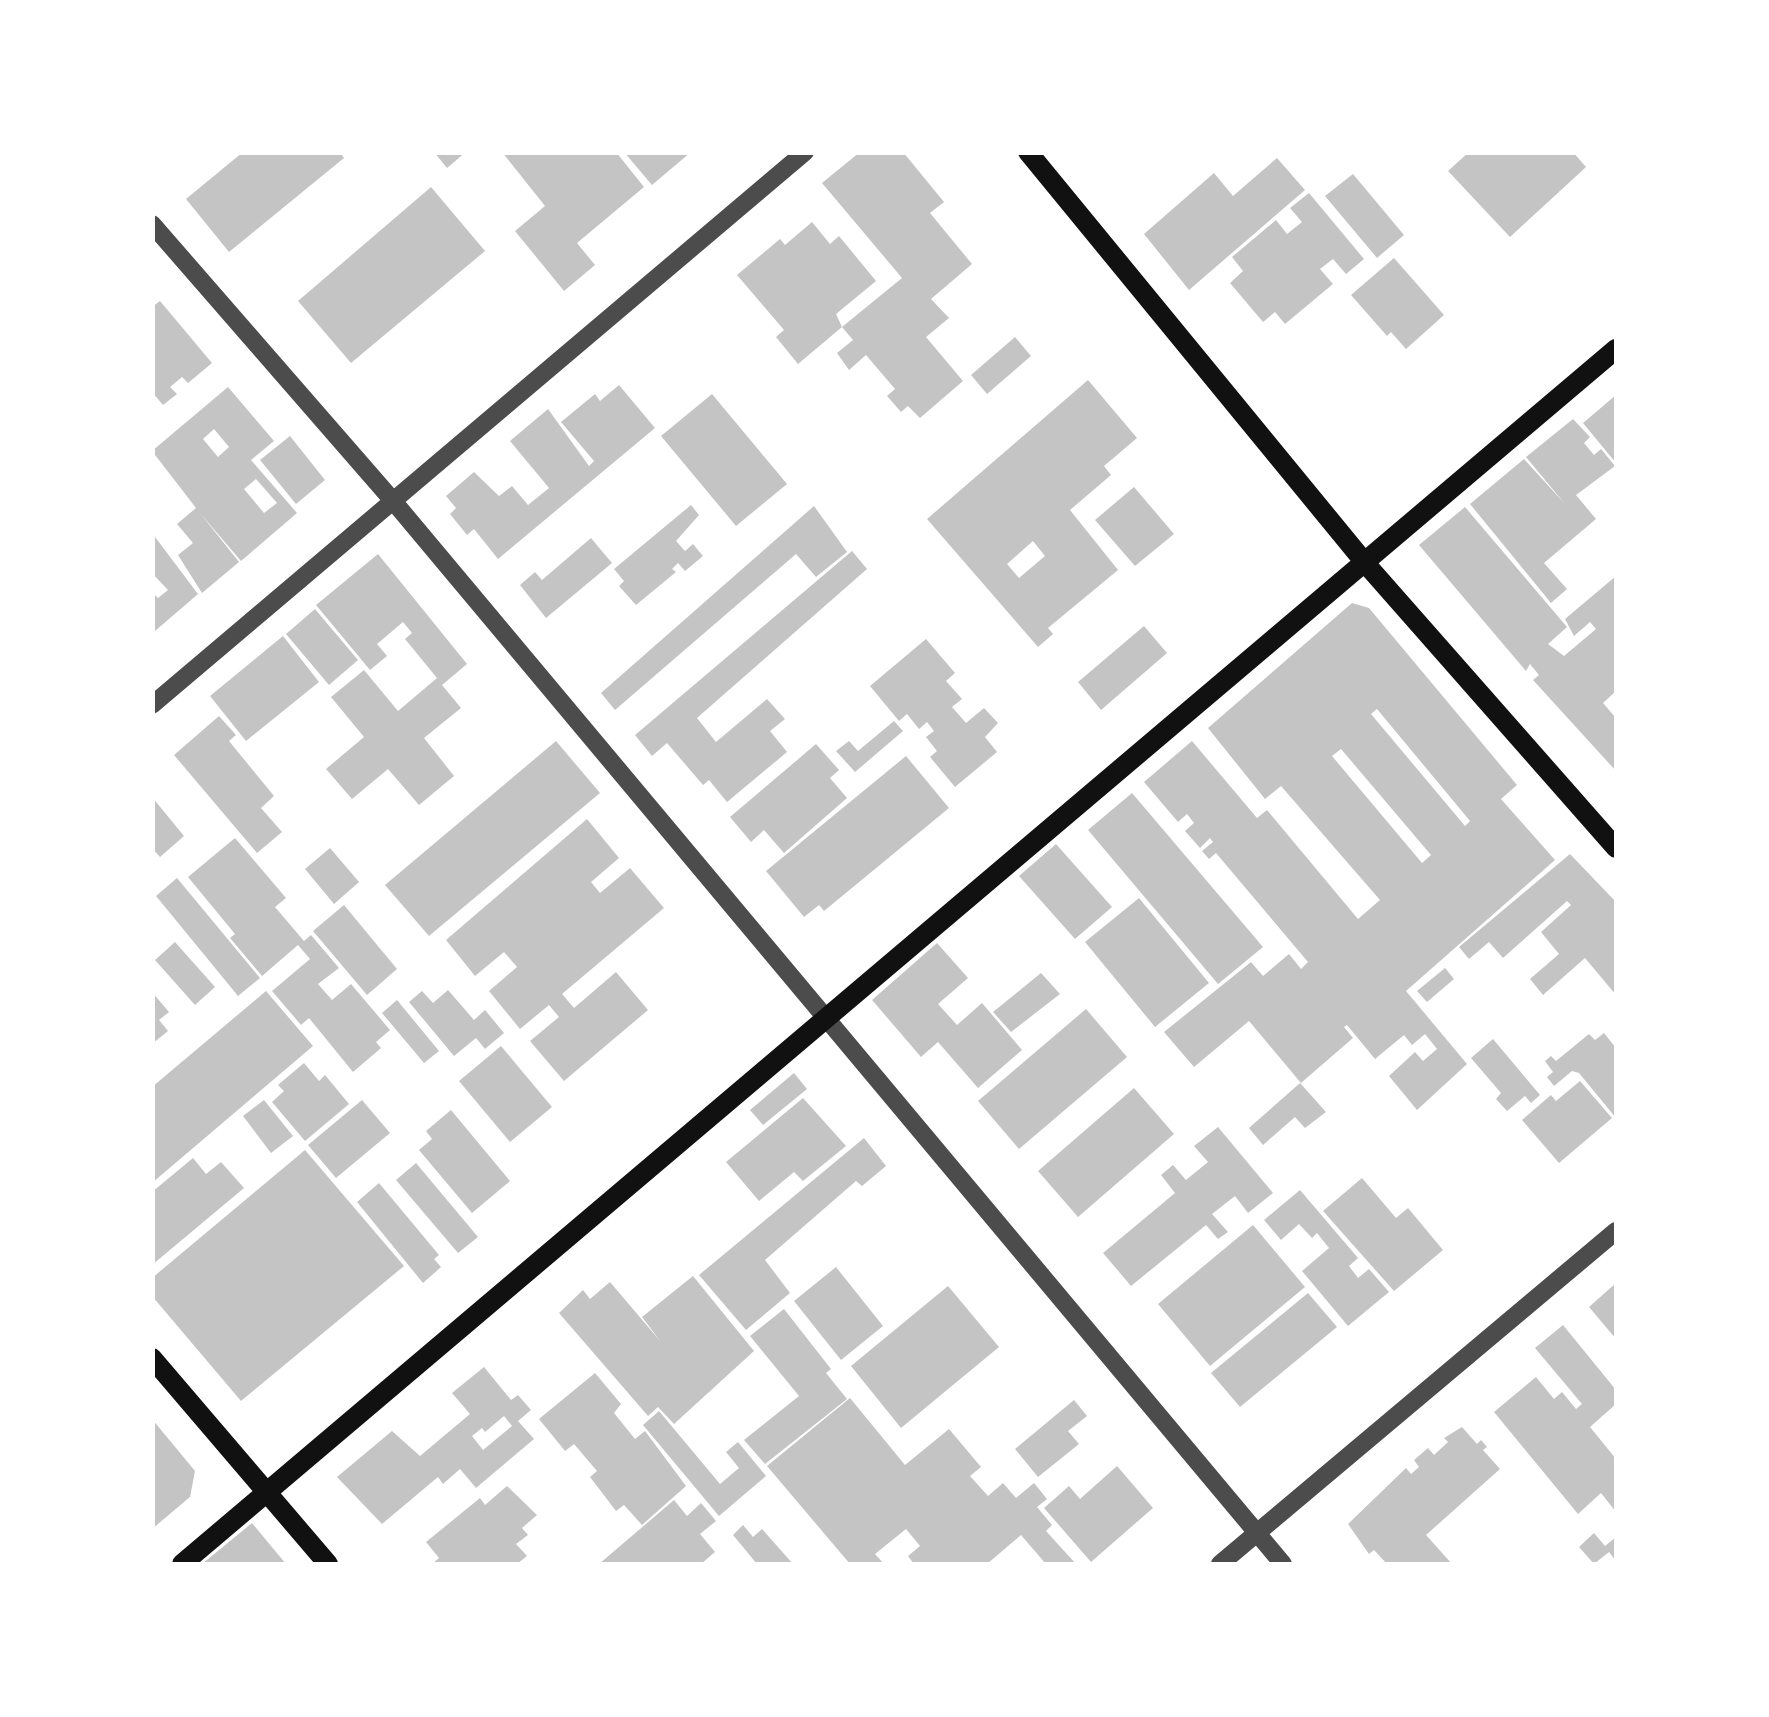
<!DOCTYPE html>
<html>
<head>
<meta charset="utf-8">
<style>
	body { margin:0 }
	#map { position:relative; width:1769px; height:1717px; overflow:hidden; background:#fff; font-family:Bitter,serif }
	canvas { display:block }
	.frame { position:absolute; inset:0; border:155px solid #fff; pointer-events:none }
</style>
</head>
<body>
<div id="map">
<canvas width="1769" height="1717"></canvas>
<div class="frame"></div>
</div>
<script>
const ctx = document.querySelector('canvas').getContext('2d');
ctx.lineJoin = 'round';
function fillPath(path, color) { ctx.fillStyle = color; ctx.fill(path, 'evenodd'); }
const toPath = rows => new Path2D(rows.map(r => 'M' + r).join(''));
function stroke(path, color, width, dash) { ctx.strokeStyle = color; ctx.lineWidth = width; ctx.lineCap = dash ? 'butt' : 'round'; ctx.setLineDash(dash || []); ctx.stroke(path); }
fillPath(toPath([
	[243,152,340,152,344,158,229,252,186,199],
	[434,152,466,152,447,168],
	[502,152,616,152,644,187,577,243,595,265,564,291,515,231,545,206],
	[624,152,691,152,652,185],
	[860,152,903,152,944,202,930,213,972,264,931,299,949,318,926,337,963,381,920,418,908,406,901,412,887,396,895,389,866,355,849,370,837,353,853,340,842,327,798,364,776,337,784,330,737,275,780,239,785,245,812,222,830,244,839,236,876,281,836,314,842,327,902,278,822,183],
	[1469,152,1573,152,1586,167,1510,237,1448,171],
	[1277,158,1305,190,1189,290,1144,234,1214,173,1233,196],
	[1353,174,1404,235,1377,258,1325,196],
	[431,187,485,251,351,363,298,301],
	[1309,193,1364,259,1346,274,1333,259,1320,269,1333,284,1285,324,1275,312,1263,322,1230,283,1243,271,1232,257,1276,220,1287,234,1302,222,1290,208],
	[1394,258,1444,315,1406,349,1391,332,1387,336,1351,295],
	[160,301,212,363,188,383,182,377,170,387,177,394,163,405,152,392,152,307],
	[1015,337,1031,356,987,394,971,375],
	[1088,380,1137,438,1104,466,1111,475,1070,510,1118,570,1048,628,1053,634,1038,647,927,519],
	[1033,541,1045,556,1019,578,1007,564],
	[619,385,655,428,498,559,474,529,467,535,450,514,456,508,446,496,474,472,499,496,512,486,528,505,549,488,510,441,548,409,589,466,594,461,561,422,595,394,600,401],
	[228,387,274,441,251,460,297,513,241,561,200,513,239,562,202,593,178,555,193,543,177,524,196,508,152,451],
	[214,429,229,447,218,457,203,439],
	[256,479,277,503,264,513,244,489],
	[712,394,787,484,736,526,661,436],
	[1616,395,1616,463,1583,423],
	[1573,419,1590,437,1584,443,1594,455,1601,449,1615,466,1576,495,1596,519,1544,563,1567,589,1551,603,1470,504,1524,459,1565,504,1526,457],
	[290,436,325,480,296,504,260,460],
	[1134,487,1174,534,1135,566,1095,520],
	[691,505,699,515,676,541,685,551,693,544,703,556,685,571,678,563,672,569,676,572,636,605,619,586,624,581,614,569],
	[814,506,847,552,816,577,796,554,615,710,601,693],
	[1465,507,1567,627,1548,644,1564,656,1596,629,1590,622,1574,636,1565,619,1616,576,1616,691,1603,703,1616,718,1616,771,1533,680,1539,675,1530,664,1526,671,1419,545],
	[152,533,198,594,155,631,152,592,158,598,168,590,152,573],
	[591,538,612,563,546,618,520,585,535,572,542,580],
	[852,551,867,569,697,718,716,742,767,699,785,719,770,731,787,752,727,802,709,780,703,785,667,743,652,756,635,735],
	[378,554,467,664,442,685,461,708,424,738,454,776,419,805,388,769,352,799,326,769,364,737,331,697,364,670,398,711,437,678,405,639,412,633,403,622,377,644,387,656,370,670,316,605],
	[1352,603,1369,608,1517,785,1501,799,1555,860,1406,991,1467,1064,1417,1110,1389,1076,1415,1052,1423,1061,1437,1049,1425,1034,1412,1045,1404,1035,1375,1059,1347,1025,1344,1027,1353,1038,1301,1083,1249,1021,1194,1067,1164,1032,1251,962,1263,976,1289,954,1301,969,1308,962,1216,853,1209,859,1202,851,1213,842,1210,838,1200,848,1185,831,1194,823,1187,814,1178,822,1144,782,1192,741,1257,818,1267,810,1358,919,1380,900,1281,786,1265,799,1208,728],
	[1377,709,1470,821,1465,826,1371,714],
	[1341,749,1431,855,1422,863,1332,756],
	[315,609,358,660,329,685,286,634],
	[1144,626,1167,653,1101,710,1078,682],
	[283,636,319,682,246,741,210,696],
	[926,639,955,673,946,681,962,699,952,707,966,723,984,708,998,723,985,737,997,752,955,787,930,757,937,751,926,737,934,731,927,722,919,729,907,714,899,721,870,686],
	[219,716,236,735,229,741,274,796,261,808,282,832,257,853,174,755],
	[894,721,903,731,855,772,836,751,849,741,858,751],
	[556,741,600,793,429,936,385,885],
	[816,744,839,770,830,778,847,798,784,853,764,830,751,842,730,817],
	[906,756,949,808,824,911,819,905,804,917,766,871],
	[1132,793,1263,947,1218,984,1088,830],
	[152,797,184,836,160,857,152,848],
	[587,819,619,858,591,882,600,893,630,868,664,908,562,994,574,1008,616,972,648,1010,564,1081,530,1041,559,1017,549,1005,520,1029,489,991,517,967,504,952,475,976,446,940],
	[235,838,286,898,275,907,304,941,311,935,339,968,318,984,332,1000,351,984,390,1030,376,1042,381,1048,353,1072,309,1018,301,1025,272,991,310,959,298,945,262,976,230,938,235,934,188,877],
	[1056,844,1112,907,1075,939,1019,876],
	[330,848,359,882,334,904,305,869],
	[1570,854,1616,902,1616,995,1585,958,1543,995,1530,979,1559,954,1541,932,1571,905,1567,901,1503,958,1489,942,1469,959,1459,947],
	[177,878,260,978,238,996,156,896],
	[1139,898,1209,983,1155,1027,1085,942],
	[344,905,397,969,367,995,313,931],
	[175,942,215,987,195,1005,155,960],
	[937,943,968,978,938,1004,957,1025,982,1003,1022,1050,978,1088,938,1042,921,1057,872,1000],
	[1445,968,1454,979,1427,1002,1417,991],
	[1041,973,1060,994,1011,1032,993,1012],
	[448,990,474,1020,485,1010,504,1033,485,1049,476,1038,454,1056,409,1002,422,991,433,1003],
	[266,991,313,1046,152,1183,152,1087],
	[152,992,169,1012,159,1020,168,1031,152,1044],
	[397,1000,439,1051,424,1063,382,1013],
	[1086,1009,1127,1057,1019,1149,978,1101],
	[1604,1033,1616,1048,1616,1118,1579,1073,1572,1071,1554,1086,1547,1077,1553,1072,1545,1061,1551,1056,1556,1061,1589,1034,1595,1040],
	[1493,1039,1540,1095,1531,1103,1525,1096,1507,1111,1496,1099,1501,1093,1471,1058],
	[501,1046,552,1107,510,1142,459,1081],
	[304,1063,319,1081,325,1075,349,1104,305,1141,272,1102,284,1091,278,1085],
	[794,1073,807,1089,763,1125,750,1110],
	[1580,1081,1612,1118,1559,1163,1522,1120,1551,1095,1556,1101],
	[1300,1083,1326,1112,1305,1128,1295,1117,1263,1145,1249,1128],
	[1134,1088,1174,1134,1078,1217,1038,1171],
	[803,1098,846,1146,803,1181,794,1172,759,1201,726,1162],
	[264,1100,293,1136,271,1153,243,1116],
	[362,1100,390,1133,336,1178,308,1145],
	[451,1110,510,1181,472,1213,419,1150,432,1139,426,1131],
	[1218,1127,1273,1193,1248,1213,1235,1196,1212,1214,1228,1232,1218,1239,1206,1225,1131,1286,1103,1253,1175,1193,1161,1175,1173,1165,1186,1180,1208,1162,1194,1146],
	[864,1138,886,1166,862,1186,856,1181,765,1260,790,1293,746,1330,699,1275],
	[305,1150,404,1266,241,1401,152,1296,152,1278],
	[193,1158,206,1174,221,1162,244,1188,152,1265,152,1192],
	[416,1163,478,1237,458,1253,396,1180],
	[1362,1178,1396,1218,1408,1208,1443,1250,1394,1291,1323,1211],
	[379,1183,439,1255,434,1259,441,1267,423,1283,357,1202],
	[1300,1190,1358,1258,1349,1266,1358,1278,1369,1269,1389,1292,1348,1326,1302,1271,1329,1248,1317,1233,1312,1238,1299,1224,1281,1240,1264,1220],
	[1253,1225,1305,1287,1210,1366,1158,1304],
	[836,1267,883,1326,841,1360,794,1301],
	[693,1276,754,1351,674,1424,658,1407,648,1416,559,1313,583,1290,590,1299,610,1282,661,1342,642,1317],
	[1616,1283,1616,1339,1589,1307],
	[948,1286,999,1347,901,1428,851,1366],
	[1308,1293,1337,1327,1240,1407,1211,1373],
	[784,1309,831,1369,826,1373,847,1399,765,1464,744,1440,799,1396,750,1336],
	[1563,1325,1616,1390,1616,1404,1590,1427,1616,1459,1616,1512,1601,1493,1578,1514,1494,1412,1536,1377,1554,1399,1562,1392,1576,1409,1582,1404,1535,1348],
	[484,1367,511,1400,518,1395,531,1410,518,1421,534,1439,476,1488,460,1469,443,1484,438,1477,382,1524,337,1477,392,1431,420,1456,470,1414,452,1393],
	[504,1416,512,1426,483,1450,472,1436,482,1428,485,1432],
	[595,1373,621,1404,614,1413,635,1439,645,1431,686,1486,642,1525,624,1505,616,1511,590,1477,597,1471,574,1444,565,1451,539,1419],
	[850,1398,905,1465,949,1429,981,1467,970,1476,988,1496,1003,1483,1016,1498,1034,1483,1047,1499,1037,1507,1052,1525,1046,1531,1076,1564,1046,1564,1021,1535,987,1564,914,1564,908,1556,920,1546,906,1529,875,1554,884,1564,850,1564,767,1466],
	[1074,1400,1087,1416,1068,1431,1079,1444,1038,1477,1015,1449],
	[659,1411,720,1484,739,1468,726,1452,738,1442,766,1476,719,1516,643,1425],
	[152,1419,195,1471,190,1497,152,1529],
	[1462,1427,1477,1444,1481,1440,1487,1447,1483,1450,1500,1469,1426,1535,1452,1564,1387,1564,1374,1550,1369,1554,1348,1524,1406,1468,1411,1474,1419,1467,1414,1460,1428,1448,1434,1455,1448,1442,1444,1438],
	[1117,1466,1153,1508,1091,1562,1044,1508,1069,1486,1080,1499],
	[507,1486,537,1515,522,1528,528,1535,516,1544,527,1556,517,1564,432,1564,439,1558,426,1542,480,1498,485,1505],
	[674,1500,687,1516,701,1503,716,1521,700,1534,715,1552,701,1564,599,1564],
	[252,1523,286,1564,202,1564],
	[743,1525,753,1537,762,1529,793,1564,757,1564,733,1535],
	[1594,1533,1605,1546,1616,1537,1616,1561,1609,1552,1594,1564,1579,1547]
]), '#c4c4c4');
stroke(toPath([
	[152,224,394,502,1283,1564],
	[152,705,805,152],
	[1220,1564,1616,1231]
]), '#4c4c4c', 18);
stroke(toPath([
	[1028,152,1366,564,1616,848],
	[152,1358,328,1564],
	[182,1564,1616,349]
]), '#111', 20);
</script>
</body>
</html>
